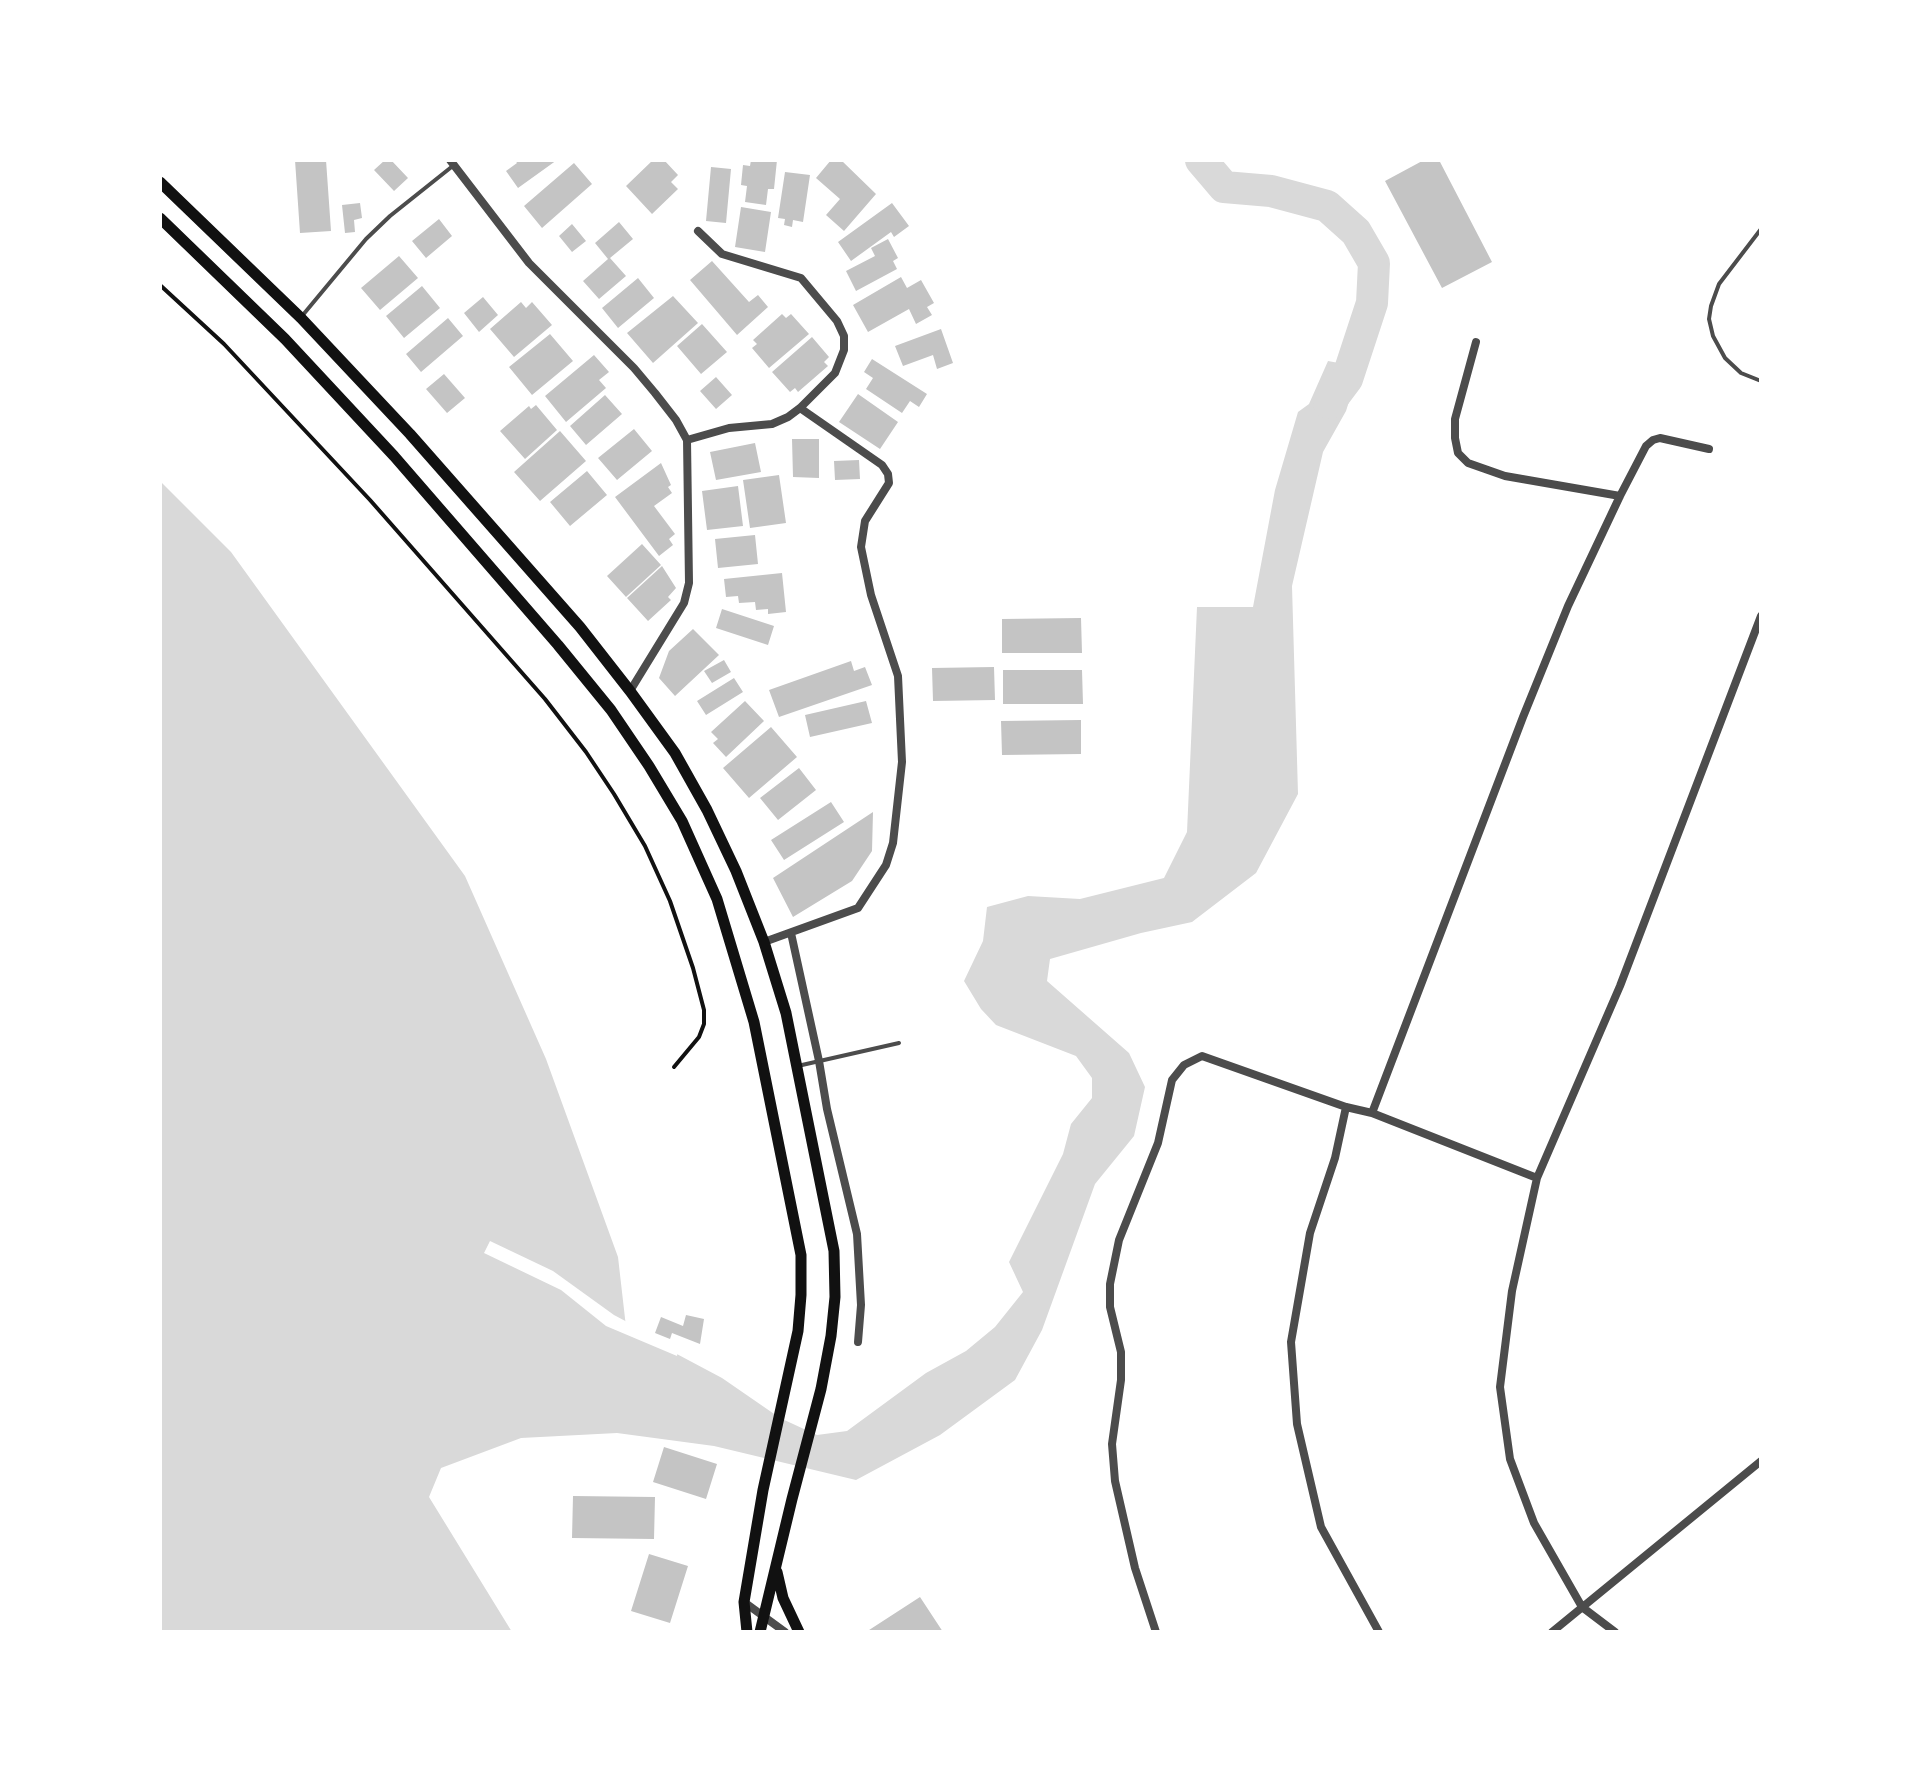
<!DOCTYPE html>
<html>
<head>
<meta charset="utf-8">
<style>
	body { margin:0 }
	#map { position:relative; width:1921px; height:1792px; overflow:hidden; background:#fff; font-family:"Work Sans",sans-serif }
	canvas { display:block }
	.frame { position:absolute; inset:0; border:162px solid #fff; pointer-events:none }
</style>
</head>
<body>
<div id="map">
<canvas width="1921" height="1792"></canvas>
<div class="frame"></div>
</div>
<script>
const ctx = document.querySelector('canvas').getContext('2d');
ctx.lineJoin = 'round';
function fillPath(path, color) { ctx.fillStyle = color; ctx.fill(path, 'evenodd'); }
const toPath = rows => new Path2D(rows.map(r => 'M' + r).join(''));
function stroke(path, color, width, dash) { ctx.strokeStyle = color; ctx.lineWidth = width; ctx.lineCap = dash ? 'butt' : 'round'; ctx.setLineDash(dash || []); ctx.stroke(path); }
fillPath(toPath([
	[1328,361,1360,367,1346,411,1323,452,1292,586,1298,794,1256,873,1192,922,1141,933,1050,959,1047,981,1129,1053,1145,1087,1134,1136,1095,1184,1042,1330,1015,1380,940,1435,856,1480,714,1446,617,1433,521,1438,441,1468,429,1497,512,1632,160,1632,160,481,231,552,465,876,546,1059,618,1257,626,1327,722,1378,780,1418,817,1435,847,1431,926,1373,966,1351,995,1327,1023,1292,1009,1262,1063,1154,1071,1124,1092,1098,1092,1078,1076,1056,996,1025,981,1009,964,981,983,941,987,907,1028,896,1080,899,1164,878,1187,832,1197,607,1253,607,1275,490,1298,412,1309,404]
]), '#d9d9d9');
fillPath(toPath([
	[490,1241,553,1271,614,1315,678,1349,677,1356,606,1326,561,1290,484,1253]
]), '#fff');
stroke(toPath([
	[1201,160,1224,187,1271,191,1327,206,1356,232,1374,263,1372,303,1347,379,1329,403]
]), '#d9d9d9', 32);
fillPath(toPath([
	[295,160,326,160,331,231,300,233],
	[385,160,391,160,408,178,394,191,374,170],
	[515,160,557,160,518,188,506,171,517,163],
	[653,160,664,160,678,175,671,182,678,189,652,214,626,186],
	[751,160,777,160,774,189,768,189,766,205,745,202,747,186,741,185,743,165,750,166],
	[831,160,841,160,876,194,844,231,826,215,840,199,816,178],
	[1424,160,1439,160,1492,262,1442,288,1385,181],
	[574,163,592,184,542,228,524,206],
	[711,167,731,169,726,223,706,221],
	[785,172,810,175,803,222,793,220,792,227,784,225,785,219,778,218],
	[360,203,362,218,354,220,355,232,345,233,342,205],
	[892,203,909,226,894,237,891,232,851,261,838,242],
	[741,207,771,212,765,252,735,247],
	[439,219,452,236,426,258,412,241],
	[619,222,633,239,610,258,626,276,599,299,583,281,608,259,595,243],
	[572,224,586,241,572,252,559,236],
	[888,239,898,258,893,261,897,269,856,291,846,271,875,256,871,248],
	[399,256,418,278,380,310,361,288],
	[712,261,749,302,758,295,768,307,737,335,690,280],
	[901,277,907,288,921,280,934,303,927,307,932,315,916,324,909,309,868,332,853,305],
	[638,278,654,298,618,328,602,308],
	[422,286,440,308,404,338,386,316],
	[673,296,698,323,653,363,627,333],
	[483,297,498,315,479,332,464,313],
	[521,302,526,308,532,302,552,325,514,357,490,329],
	[782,314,786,318,791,314,809,334,769,368,752,348,757,344,753,340],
	[448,318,463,336,421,372,406,354],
	[702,324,727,352,701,374,677,346],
	[941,329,953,363,937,369,933,355,903,366,895,346],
	[550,334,573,361,532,395,509,367],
	[812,337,829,357,824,362,828,366,798,392,795,388,790,392,772,372],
	[594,355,609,372,599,380,606,388,566,422,545,396],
	[872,359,927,394,919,407,910,401,902,413,866,389,873,378,864,372],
	[444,374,465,398,447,413,426,389],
	[716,377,732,395,716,409,700,391],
	[858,394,898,422,880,449,839,422],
	[605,395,622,414,586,445,570,426],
	[536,405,557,430,525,459,500,431,529,406,531,409],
	[634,429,652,451,617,480,598,458],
	[560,431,586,461,540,501,514,472],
	[792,439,819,439,819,478,793,477],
	[755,443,761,472,716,480,710,452],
	[859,460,860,479,835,480,834,461],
	[661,463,671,485,668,487,672,493,654,506,675,534,669,539,673,545,659,556,615,497],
	[587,471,607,495,570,526,550,502],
	[779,475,786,523,750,528,743,480],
	[738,486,743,526,707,530,702,491],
	[755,535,758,564,718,568,715,539],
	[642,544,661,565,626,597,607,576],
	[662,566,676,588,668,597,671,600,648,621,627,598],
	[782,573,786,612,768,614,768,609,756,610,755,602,739,603,738,596,726,597,724,579],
	[722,609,774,626,768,645,716,628],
	[1081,618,1082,653,1002,653,1002,619],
	[693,629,719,655,675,696,659,678,669,651],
	[724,660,731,672,712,683,704,671],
	[851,661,854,671,865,667,872,685,779,717,769,690],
	[994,667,995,700,933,701,932,668],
	[1003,670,1082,670,1083,704,1003,704],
	[734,678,743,692,706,715,697,701],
	[745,701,764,721,726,757,713,743,718,739,711,732],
	[866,701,872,723,810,737,805,715],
	[1081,720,1081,754,1002,755,1001,721],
	[771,727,797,757,749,798,723,768],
	[799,768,816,790,778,820,760,798],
	[831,802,844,822,784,860,771,840],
	[873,812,872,851,852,881,793,917,773,878],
	[686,1315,704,1319,700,1344,672,1333,670,1339,655,1333,661,1317,683,1326],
	[664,1447,717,1464,706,1499,653,1482],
	[573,1496,655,1497,654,1539,572,1538],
	[649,1554,688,1566,670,1623,631,1611],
	[920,1597,943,1632,866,1632]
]), '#c4c4c4');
stroke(toPath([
	[160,285,224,344,370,500,545,699,586,752,614,794,645,846,670,901,693,968,704,1010,704,1024,699,1037,674,1067]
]), '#111', 4);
stroke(toPath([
	[1761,229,1719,284,1711,306,1709,319,1713,336,1725,358,1741,373,1761,381],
	[302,316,366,239,390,216,454,165],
	[802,1065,899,1043]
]), '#4c4c4c', 4);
stroke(toPath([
	[450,160,529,263,634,368,655,393,676,420,687,440,689,583,684,603,630,691],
	[1476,342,1455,419,1455,438,1458,453,1468,463,1505,476,1620,496],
	[687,440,729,428,772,424,788,417,800,408,835,373,844,350,844,336,837,321,801,278,722,254,698,231],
	[791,933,819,1061,827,1109,857,1234,861,1305,858,1342],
	[764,942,858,908,886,865,893,843,902,762,898,676,871,595,861,547,865,521,889,483,888,474,882,465,800,408],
	[1346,1107,1335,1158,1310,1233,1291,1342,1297,1424,1321,1527,1379,1632],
	[1372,1113,1523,717,1568,606,1620,496,1646,446,1653,440,1660,438,1709,449],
	[744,1602,785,1632],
	[1156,1632,1135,1568,1115,1481,1112,1444,1121,1380,1121,1352,1110,1307,1110,1284,1119,1240,1158,1143,1172,1080,1184,1065,1202,1056,1346,1107,1372,1113,1537,1178],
	[1552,1632,1761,1461],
	[1615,1632,1582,1607,1534,1523,1510,1459,1500,1387,1512,1291,1537,1178,1620,986,1761,616]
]), '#4c4c4c', 8);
stroke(toPath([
	[160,182,301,318,410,434,580,627,630,691,675,753,707,810,736,871,764,942,786,1013,834,1251,835,1297,831,1336,821,1389,792,1499,760,1632],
	[160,218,285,339,394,456,558,645,611,710,649,766,682,821,717,899,754,1022,801,1255,801,1295,798,1331,763,1490,744,1602,747,1632],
	[777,1572,783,1598,799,1632]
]), '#111', 11);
</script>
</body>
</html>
